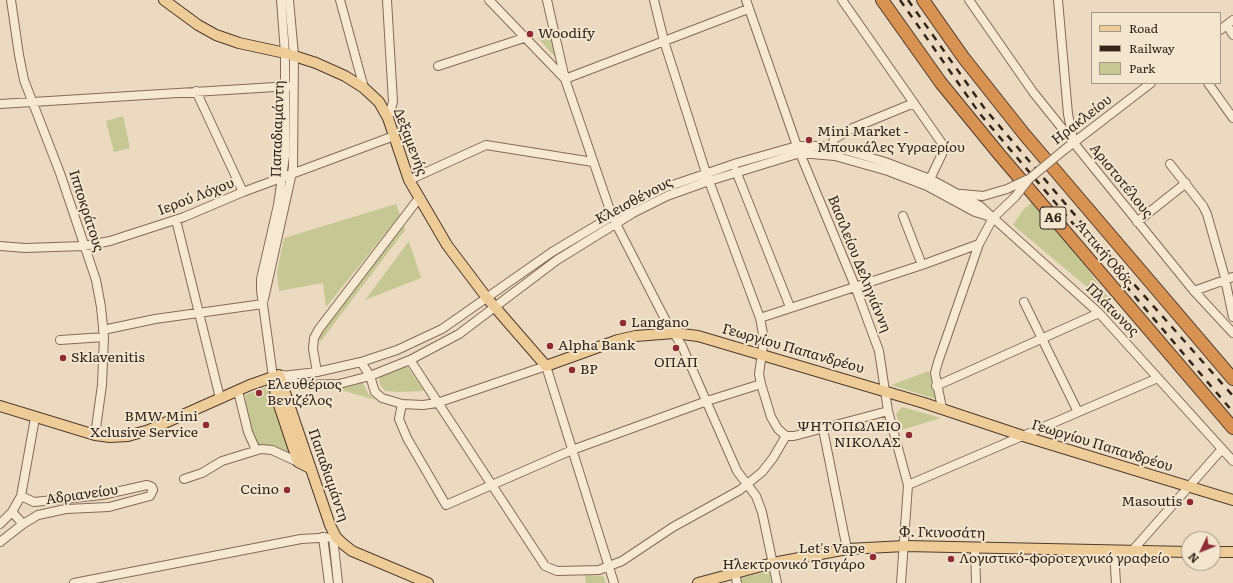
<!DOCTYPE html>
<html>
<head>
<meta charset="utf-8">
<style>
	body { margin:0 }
	#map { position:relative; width:1233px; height:583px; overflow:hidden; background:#ebdabf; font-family:Literata,serif }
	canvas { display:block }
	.legend { position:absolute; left:1091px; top:12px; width:130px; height:72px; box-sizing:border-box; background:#f3e5ce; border:1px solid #a69887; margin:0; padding:5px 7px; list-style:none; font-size:12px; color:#33251c }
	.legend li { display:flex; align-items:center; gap:8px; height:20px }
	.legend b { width:20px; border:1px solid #a69887 }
	.north { position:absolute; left:1181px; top:531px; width:40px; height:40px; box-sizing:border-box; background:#f3e5ce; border:1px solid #a69887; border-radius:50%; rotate:227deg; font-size:11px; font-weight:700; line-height:16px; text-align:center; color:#33251c }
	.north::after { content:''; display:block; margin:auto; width:14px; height:18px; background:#8e2b34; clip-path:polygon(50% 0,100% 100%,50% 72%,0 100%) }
</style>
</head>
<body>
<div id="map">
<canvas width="1233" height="583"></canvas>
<ul class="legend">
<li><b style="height:5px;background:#eecc97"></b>Road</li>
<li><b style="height:5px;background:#33251c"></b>Railway</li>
<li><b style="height:11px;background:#c6c894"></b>Park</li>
</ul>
<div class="north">N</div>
</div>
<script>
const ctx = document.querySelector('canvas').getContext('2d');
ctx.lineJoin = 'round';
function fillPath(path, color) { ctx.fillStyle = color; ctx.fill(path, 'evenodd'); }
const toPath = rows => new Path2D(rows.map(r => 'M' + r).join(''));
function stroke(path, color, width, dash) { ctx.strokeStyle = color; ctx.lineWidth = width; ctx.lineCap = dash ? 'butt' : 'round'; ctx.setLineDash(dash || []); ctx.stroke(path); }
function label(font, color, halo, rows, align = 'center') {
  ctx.font = font + ' Literata,serif'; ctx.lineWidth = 4; ctx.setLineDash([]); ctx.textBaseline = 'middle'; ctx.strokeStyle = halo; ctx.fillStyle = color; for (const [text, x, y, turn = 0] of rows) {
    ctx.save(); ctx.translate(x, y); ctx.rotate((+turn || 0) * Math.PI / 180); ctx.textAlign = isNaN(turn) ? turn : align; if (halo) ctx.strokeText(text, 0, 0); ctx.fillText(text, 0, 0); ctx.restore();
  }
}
fillPath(toPath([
	[551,34,556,58,538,38],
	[123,116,130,148,114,152,106,121],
	[1033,201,1081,260,1110,300,1106,303,1013,225,1023,210],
	[396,204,400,215,326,307,323,283,279,291,277,272,284,238],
	[403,224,405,230,321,341,317,339],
	[409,241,421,278,365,300],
	[406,365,424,391,399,392,386,391,382,388,379,382,380,375],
	[929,371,936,399,891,385],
	[362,382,369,395,376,400,337,389],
	[269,386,271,388,290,455,258,446,247,415,245,395],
	[902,407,941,418,901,430,896,414],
	[771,571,774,583,741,583,740,578],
	[585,575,603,576,606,583,586,583]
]), '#c6c894');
const minor = toPath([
	[11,0,19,55,24,80,60,173,96,280,101,307,104,337,102,385,95,435],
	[281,0,285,53,285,156,278,205,261,279,261,290,273,377,317,372,361,362,397,350,442,329,552,252,629,206,664,188,737,163,797,146,819,146,845,150,885,162,930,179,980,206,1099,313,1233,461],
	[340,0,364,88],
	[387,0,393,102,388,118],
	[489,0,564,78],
	[547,0,565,79,612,216,666,321,682,346,737,471,756,496,762,512,777,583],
	[654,0,664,41,706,173,760,318,764,339,759,374,761,384,771,417,778,429,786,436],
	[746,0,797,146,855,286,879,351,888,411,908,485,901,583],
	[842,0,941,142,944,147,942,154,930,179],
	[969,0,1033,92,1086,158,1194,291,1233,333],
	[1058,0,1068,114,1073,140],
	[1227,25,1233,35],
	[1220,30,1233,20],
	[438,66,524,38],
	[565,79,748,9],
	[1208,83,1233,118],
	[196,91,243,192],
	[0,104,291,86],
	[1064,150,1151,83],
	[830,152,834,139,853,128,914,103],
	[1170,164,1203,206,1207,214,1224,274,1233,317],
	[736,171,790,307],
	[409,180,486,145,593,162],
	[962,194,983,196,1007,189],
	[903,216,922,265],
	[176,220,220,398],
	[1137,222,1186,183],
	[0,246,25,248,84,246,110,241,184,217,243,192,394,136],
	[1194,291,1233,277],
	[264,299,293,168,294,55,289,0],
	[1024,302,1078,412],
	[760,318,922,265,979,244],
	[103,330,155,319,263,304],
	[60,340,104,337],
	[410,360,545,566,557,571,599,570,622,561,673,527,740,490,762,472,773,458,786,436],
	[361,362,370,376,375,392,382,398,402,404,423,405,437,403,546,366,614,583],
	[317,372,313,349,314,338,319,329,419,198],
	[283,375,300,385,339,384,370,376,410,360,459,334,557,260,633,213,667,196,709,181,800,153,835,156,888,171,927,186,975,212,991,217],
	[936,386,1099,313],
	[238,391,248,432,256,450],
	[402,404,399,419,407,438,446,505,572,450,707,401,761,384],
	[942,408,935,373,938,362,979,244,993,218,1015,197],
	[823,429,847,549],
	[786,436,794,436,888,411],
	[184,479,202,473,222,461,261,449,272,450,298,462],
	[908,485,1158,378],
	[0,524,12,512],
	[23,524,12,512,21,496,35,418],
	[323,537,329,583],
	[333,537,338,583],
	[0,542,23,524,38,515,66,509,109,507,150,496,153,490,152,487,147,485,102,495,34,502,21,496],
	[975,548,976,583],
	[1114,551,1116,583],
	[1132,551,1222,449],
	[735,573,737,583],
	[74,583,301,539,336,537]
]);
const major = toPath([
	[164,0,198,25,216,35,239,43,285,53,316,63,345,76,364,88,379,102,388,118,409,180,447,245,487,298,546,366,618,340,636,336,674,333,698,336,924,403,1023,436,1233,500],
	[279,375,330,525,336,537,342,543,352,551,428,583],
	[0,406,95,435,110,437,128,436,149,430,250,385,273,377,276,396,298,462,310,468],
	[1213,552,1233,552],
	[698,583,773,563,847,549,905,546,1189,552]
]);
const highway = toPath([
	[882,0,941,83,999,154,1233,428],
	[923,0,963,57,1024,134,1233,379]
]);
stroke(minor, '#836b58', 10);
stroke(major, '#503a2d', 12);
stroke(highway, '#503a2d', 14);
stroke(minor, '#f7e8d1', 8);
stroke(major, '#eecc97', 10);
stroke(highway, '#d89252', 12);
stroke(toPath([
	[900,0,980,114,1233,412],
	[908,0,985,109,1125,274,1233,396]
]), '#33251c', 2.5, [7, 7]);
const minorBridge = toPath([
	[1007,189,1026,180],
	[1015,197,1029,179,1064,150]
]);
stroke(minorBridge, '#836b58', 10, []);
stroke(minorBridge, '#f7e8d1', 8);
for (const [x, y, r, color] of [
	[530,34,4,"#8e2b34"],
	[809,140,4,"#8e2b34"],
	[623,323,4,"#8e2b34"],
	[550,346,4,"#8e2b34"],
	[676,348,4,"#8e2b34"],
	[63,358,4,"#8e2b34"],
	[572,370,4,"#8e2b34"],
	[259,393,4,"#8e2b34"],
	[206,425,4,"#8e2b34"],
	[909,435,4,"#8e2b34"],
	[287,490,4,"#8e2b34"],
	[1190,502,4,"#8e2b34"],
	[873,557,4,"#8e2b34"],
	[951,559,4,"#8e2b34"]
]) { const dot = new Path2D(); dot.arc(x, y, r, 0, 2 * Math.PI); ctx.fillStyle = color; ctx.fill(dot); stroke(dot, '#f3e5ce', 1.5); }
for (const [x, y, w] of [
	[1053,218,26]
]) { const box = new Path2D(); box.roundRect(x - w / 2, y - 11, w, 22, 3); ctx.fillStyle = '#f3e5ce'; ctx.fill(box); stroke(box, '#33251c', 1); }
label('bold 13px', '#33251c', null, [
	["Α6",1053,218]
]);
label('14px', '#33251c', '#f3e5ce', [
	["Woodify",538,34],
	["Mini Market -",817,132],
	["Μπουκάλες Υγραερίου",817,148],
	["Langano",631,323],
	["Alpha Bank",558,346],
	["Sklavenitis",71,358],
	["ΟΠΑΠ",676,363,"center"],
	["BP",580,370],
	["Ελευθέριος",267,385],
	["Βενιζέλος",267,401],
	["BMW Mini",198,417,"right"],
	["Xclusive Service",198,433,"right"],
	["ΨΗΤΟΠΩΛΕΊΟ",901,427,"right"],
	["ΝΙΚΟΛΑΣ",901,443,"right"],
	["Ccino",279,490,"right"],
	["Masoutis",1182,502,"right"],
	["Let's Vape",865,549,"right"],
	["Ηλεκτρονικό Τσιγάρο",865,565,"right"],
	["Λογιστικό-φοροτεχνικό γραφείο",959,559]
], 'left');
label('14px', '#33251c', '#f3e5ce', [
	["Ηρακλείου",1082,120,-38],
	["Παπαδιαμάντη",278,129,-88],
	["Δεξαμενής",410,142,69],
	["Αριστοτέλους",1121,181,51],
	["Ιερού Λόχου",196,197,-21],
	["Κλεισθένους",634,201,-28],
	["Ιπποκράτους",86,211,72],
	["Αττική Οδός",1104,254,50],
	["Βασιλείου Δεληγιάννη",859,264,68],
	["Πλάτωνος",1112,310,45],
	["Γεωργίου Παπανδρέου",793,349,16],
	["Γεωργίου Παπανδρέου",1102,446,17],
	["Παπαδιαμάντη",328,475,71],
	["Αδριανείου",82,495,-8],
	["Φ. Γκινοσάτη",942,533,1]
]);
</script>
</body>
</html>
